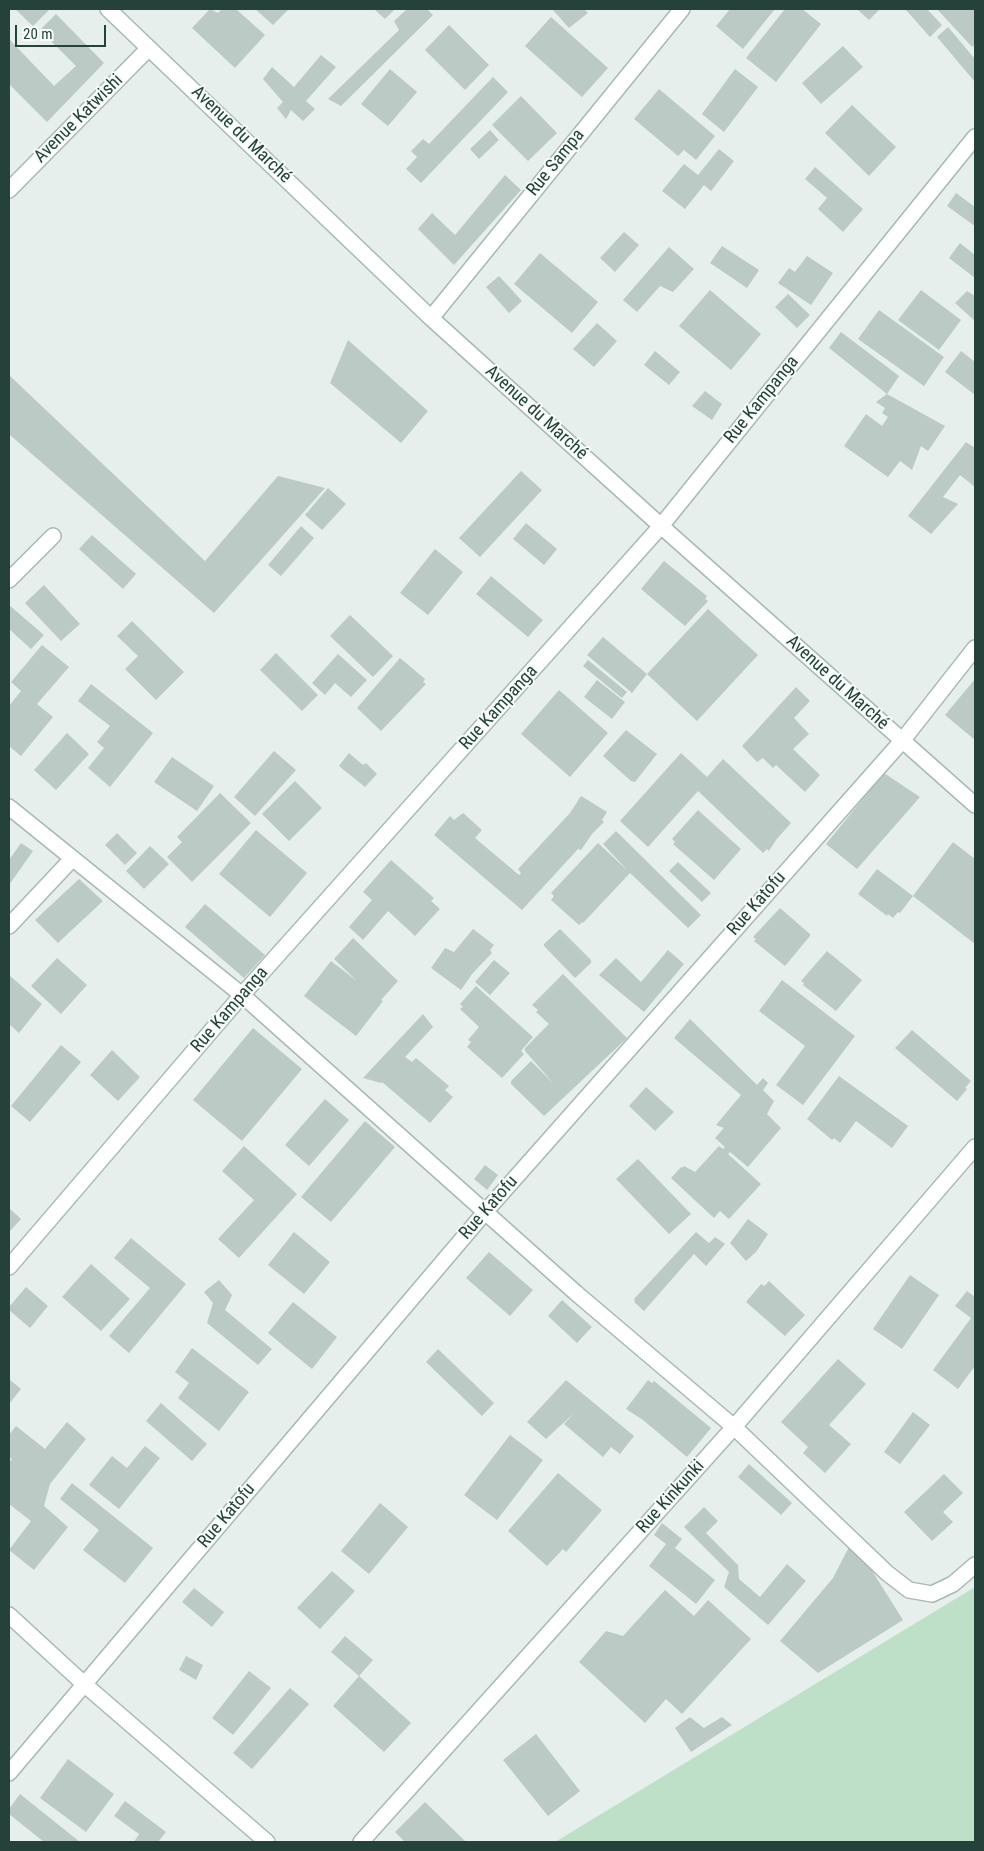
<!DOCTYPE html>
<html>
<head>
<meta charset="utf-8">
<style>
	body { margin:0 }
	#map { position:relative; width:984px; height:1851px; overflow:hidden; background:#e6efeb; font-family:"Roboto Condensed",sans-serif }
	canvas { display:block }
	.frame { position:absolute; inset:0; border:10px solid #24423a; pointer-events:none }
	.scale { position:absolute; left:15px; top:25px; width:91px; height:22px; box-sizing:border-box; border:2px solid #24423a; border-top:0; padding-left:6px; font-size:15px; line-height:18px; white-space:nowrap; color:#24423a; -webkit-text-stroke:4px #f7fbf9; paint-order:stroke }
</style>
</head>
<body>
<div id="map">
<canvas width="984" height="1851"></canvas>
<div class="frame"></div>
<div class="scale">20 m</div>
</div>
<script>
const ctx = document.querySelector('canvas').getContext('2d');
ctx.lineJoin = 'round';
function fillPath(path, color) { ctx.fillStyle = color; ctx.fill(path, 'evenodd'); }
const toPath = rows => new Path2D(rows.map(r => 'M' + r).join(''));
function stroke(path, color, width, dash) { ctx.strokeStyle = color; ctx.lineWidth = width; ctx.lineCap = dash ? 'butt' : 'round'; ctx.setLineDash(dash || []); ctx.stroke(path); }
function label(font, color, halo, rows, align = 'center') {
  ctx.font = font + ' "Roboto Condensed",sans-serif'; ctx.lineWidth = 4; ctx.setLineDash([]); ctx.textBaseline = 'middle'; ctx.strokeStyle = halo; ctx.fillStyle = color; for (const [text, x, y, turn = 0] of rows) {
    ctx.save(); ctx.translate(x, y); ctx.rotate((+turn || 0) * Math.PI / 180); ctx.textAlign = isNaN(turn) ? turn : align; if (halo) ctx.strokeText(text, 0, 0); ctx.fillText(text, 0, 0); ctx.restore();
  }
}
fillPath(toPath([
	[975,1587,975,1842,555,1842]
]), '#bfe0c8');
fillPath(toPath([
	[15,9,50,9,33,26],
	[210,9,218,13,222,9,236,9,265,35,235,68,192,28],
	[255,9,289,9,273,25],
	[374,9,395,9,385,19],
	[407,9,427,9,433,15,341,106,328,99,399,30,394,21],
	[552,9,584,9,588,13,569,28],
	[730,9,772,9,774,10,743,49,716,26],
	[785,9,802,9,821,24,776,82,746,58],
	[857,9,880,9,869,20],
	[905,9,927,9,942,25,930,37],
	[937,9,975,9,975,44,972,47],
	[56,14,104,63,47,122,9,84,9,39,54,86,76,66,40,30],
	[551,17,608,68,582,97,525,46],
	[449,25,489,65,465,90,425,50],
	[948,27,975,59,975,82,937,37],
	[843,46,863,67,821,104,802,83],
	[321,55,336,67,306,101,315,109,303,121,291,110,286,119,277,108,283,102,263,79,272,67,294,87],
	[390,69,417,92,388,126,361,104],
	[735,69,758,87,724,132,702,114],
	[493,77,508,92,421,183,406,169,417,157,411,151,423,139,429,144],
	[659,89,715,136,696,160,684,150,678,156,634,119],
	[521,96,557,133,528,161,492,125],
	[852,105,896,147,869,176,825,133],
	[490,130,499,140,479,159,470,149],
	[719,149,734,161,711,191,704,185,685,209,662,191,684,164,698,175],
	[815,167,863,209,843,232,818,209,827,198,805,179],
	[505,175,521,190,454,265,418,229,432,213,455,235],
	[956,193,975,207,975,226,947,206],
	[624,232,639,245,615,272,600,258],
	[960,243,975,255,975,278,949,258],
	[722,246,759,270,747,288,710,263],
	[669,247,694,269,673,292,660,286,637,312,623,300],
	[540,253,598,302,572,333,514,284],
	[807,256,833,273,811,305,778,283,789,268,795,272],
	[499,276,522,301,509,313,486,287],
	[710,290,761,334,731,370,679,326],
	[921,290,961,320,939,350,898,320],
	[967,291,975,296,975,321,955,303],
	[788,294,810,315,797,328,775,307],
	[879,310,944,357,924,386,858,339],
	[597,323,617,341,594,367,573,349],
	[841,332,899,376,887,394,829,348],
	[348,340,428,411,401,443,330,383],
	[655,351,680,372,669,385,644,365],
	[961,351,975,362,975,395,945,372],
	[9,375,205,561,278,476,325,488,214,613,9,434],
	[705,391,722,404,712,420,692,406],
	[887,394,945,426,928,451,921,446,912,470,900,461,888,477,844,446,866,414,882,426,888,417,882,413,885,408,876,402],
	[966,442,975,448,975,487,960,475,943,497,958,504,931,534,908,516],
	[521,471,542,490,480,557,459,538],
	[328,488,346,504,322,530,305,515],
	[526,523,557,549,544,565,513,539],
	[301,526,314,538,281,576,268,565],
	[92,535,136,574,123,589,79,549],
	[435,549,463,572,428,615,400,593],
	[664,561,707,596,705,599,708,601,685,626,641,589],
	[491,576,543,620,528,637,476,594],
	[44,585,80,624,61,641,25,603],
	[9,605,44,635,31,649,9,629],
	[708,609,758,655,697,721,647,674],
	[350,615,393,656,373,677,330,636],
	[132,621,184,672,156,700,125,669,138,656,117,636],
	[603,637,647,674,632,693,587,655],
	[42,645,69,667,37,704,53,717,21,756,9,746,9,706,21,691,11,682],
	[276,653,318,695,302,711,260,670],
	[338,654,367,680,351,697,335,683,325,695,312,683],
	[400,658,425,679,423,682,426,684,381,731,357,708],
	[588,660,627,692,622,698,583,666],
	[975,679,975,740,945,715],
	[597,680,625,702,612,719,584,697],
	[91,684,153,733,110,787,88,768,104,748,97,742,110,726,78,701],
	[796,687,810,701,794,718,809,734,793,749,820,775,805,792,776,765,773,768,763,758,757,762,742,746],
	[559,690,608,733,570,777,521,734],
	[626,730,657,754,635,782,631,781,603,756],
	[67,733,89,754,56,790,34,770],
	[274,751,296,770,255,816,234,797],
	[349,753,363,765,366,763,377,774,365,787,339,766],
	[681,753,707,777,723,759,791,823,776,840,769,851,767,849,763,853,698,791,648,847,620,821],
	[172,757,214,786,197,811,154,782],
	[884,773,920,797,857,869,826,844],
	[295,781,322,808,289,841,262,814],
	[220,793,251,823,192,882,167,857,182,842,177,837],
	[581,796,607,812,602,820,604,822,592,834,581,850,578,849,522,910,434,835,450,816,454,820,463,813,482,830,475,838,519,875,521,873,518,869,570,813],
	[698,810,741,849,714,880,673,844,675,842,672,839],
	[256,830,307,873,270,917,219,874],
	[616,831,701,915,688,928,630,873,583,923,582,922,579,925,551,900,554,896,551,893,598,843,628,871,603,844],
	[117,833,137,853,125,865,105,845],
	[953,842,975,859,975,944,913,896],
	[21,843,33,851,9,885,9,860],
	[150,846,169,864,144,889,126,871],
	[391,860,434,898,431,901,440,909,415,936,388,911,363,940,349,927,372,900,363,892],
	[678,862,711,893,702,902,669,871],
	[877,869,913,896,900,913,898,912,893,918,888,914,887,916,858,894],
	[79,879,103,901,58,943,35,920],
	[205,904,265,955,244,978,185,927],
	[780,908,810,934,810,936,785,966,754,941,756,939,753,937],
	[473,929,494,945,490,950,492,953,472,974,461,990,431,968,445,948,454,952],
	[560,929,591,960,591,963,575,978,544,946,544,944],
	[353,938,398,981,381,1000,383,1001,356,1036,304,996,331,961,357,981,334,959],
	[668,950,684,964,644,1012,599,975,616,958,641,982],
	[827,951,862,980,836,1011,803,985,804,983,801,981],
	[57,958,87,985,61,1014,31,986],
	[494,960,510,973,490,995,475,982],
	[563,974,627,1038,544,1116,511,1084,511,1081,531,1061,554,1084,525,1051,525,1048,549,1024,536,1012,538,1010,532,1005],
	[9,975,42,1004,19,1033,9,1024],
	[782,980,855,1036,803,1105,776,1085,805,1046,759,1011],
	[476,986,533,1037,521,1051,524,1054,502,1078,467,1047,471,1042,468,1040,479,1027,460,1009,463,1007,460,1004],
	[423,1014,433,1027,405,1057,412,1062,416,1058,449,1086,445,1090,453,1097,430,1123,382,1082,381,1083,363,1078],
	[690,1019,757,1085,763,1078,768,1083,763,1090,774,1101,767,1114,781,1128,748,1167,730,1152,728,1154,761,1184,729,1219,720,1211,714,1218,671,1178,681,1167,682,1168,684,1166,695,1172,719,1146,723,1149,725,1147,715,1138,724,1128,716,1125,741,1095,674,1038],
	[253,1028,302,1069,242,1141,193,1100],
	[912,1030,971,1081,965,1088,967,1089,957,1101,895,1048],
	[61,1045,81,1062,30,1122,11,1106],
	[112,1050,140,1077,118,1101,90,1075],
	[839,1076,908,1126,892,1148,856,1121,840,1143,834,1138,832,1140,807,1119],
	[646,1087,674,1112,655,1131,629,1106],
	[325,1099,349,1120,309,1166,285,1145],
	[365,1121,395,1147,331,1222,301,1197],
	[244,1146,297,1194,239,1258,218,1239,254,1200,222,1171],
	[638,1159,691,1214,669,1234,616,1179],
	[485,1165,498,1175,487,1190,474,1179],
	[9,1208,21,1219,9,1232],
	[748,1219,768,1234,756,1252,746,1261,730,1243],
	[294,1232,330,1262,304,1294,268,1265],
	[696,1232,709,1243,715,1237,725,1244,706,1266,694,1254,644,1311,634,1302,635,1301,634,1299],
	[131,1238,186,1284,129,1353,109,1336,150,1288,114,1258],
	[489,1252,533,1290,510,1316,466,1278],
	[91,1264,130,1299,101,1331,62,1297],
	[910,1275,939,1295,902,1349,873,1329],
	[219,1280,232,1295,225,1310,272,1349,258,1365,207,1323,213,1303,204,1292],
	[769,1281,805,1315,785,1336,746,1302,761,1284,764,1286],
	[26,1287,48,1306,30,1328,9,1310,9,1307],
	[967,1291,975,1297,975,1366,958,1389,933,1370,971,1318,955,1306],
	[562,1300,592,1327,577,1343,548,1316],
	[293,1302,337,1337,312,1369,268,1333],
	[192,1348,249,1392,219,1431,178,1398,189,1383,175,1372],
	[438,1349,494,1403,482,1416,426,1362],
	[838,1359,866,1384,829,1425,851,1444,825,1473,803,1453,808,1447,781,1422],
	[9,1379,21,1389,9,1404],
	[566,1380,634,1436,620,1454,611,1447,603,1457,564,1424,574,1413,546,1439,527,1422],
	[648,1380,652,1383,654,1381,711,1428,687,1457,643,1420,626,1409],
	[161,1403,207,1444,192,1461,146,1421],
	[913,1412,930,1425,900,1464,884,1452],
	[67,1422,86,1439,50,1484,44,1506,68,1527,34,1570,9,1550,31,1521,9,1504,9,1463,12,1459,9,1457,9,1435,16,1426,45,1449],
	[510,1435,543,1460,497,1520,464,1495],
	[145,1446,160,1458,119,1509,89,1485,112,1456,127,1468],
	[749,1464,792,1503,781,1515,738,1477],
	[558,1473,602,1510,566,1552,563,1549,547,1566,508,1531],
	[944,1474,963,1493,943,1512,953,1522,932,1541,904,1512],
	[72,1483,153,1548,125,1583,83,1550,99,1530,60,1499],
	[380,1503,408,1527,369,1574,341,1551],
	[704,1507,718,1521,706,1533,738,1565,739,1579,760,1597,787,1564,806,1581,768,1625,724,1587,729,1572,684,1527],
	[662,1523,682,1539,675,1548,715,1580,696,1604,649,1566,666,1544,654,1535],
	[849,1547,869,1566,903,1620,818,1673,780,1641,833,1578],
	[332,1571,355,1591,320,1629,297,1608],
	[194,1588,224,1612,212,1627,182,1602],
	[665,1590,694,1616,708,1600,751,1639,682,1714,666,1699,645,1723,579,1662,606,1631,623,1636],
	[345,1636,373,1660,359,1676,331,1652],
	[186,1656,203,1665,196,1680,179,1670],
	[249,1671,271,1688,233,1735,212,1718],
	[359,1676,411,1723,384,1752,333,1706],
	[290,1688,309,1704,252,1769,233,1753],
	[690,1717,704,1728,722,1717,732,1725,691,1752,675,1728],
	[536,1734,580,1791,548,1816,503,1760],
	[68,1759,114,1794,86,1832,40,1798],
	[20,1794,80,1842,44,1842,9,1814,9,1809],
	[125,1801,166,1832,158,1842,134,1842,139,1834,114,1816],
	[425,1802,466,1842,405,1842,395,1832]
]), '#bbcac4');
const minor = toPath([
	[108,9,431,318,661,526,975,805],
	[9,190,149,48],
	[431,318,682,9],
	[9,580,53,536],
	[9,807,242,995,576,1293,734,1427,887,1573,909,1590,932,1594,953,1584,975,1565],
	[9,926,72,859],
	[9,1267,242,995,661,526,975,137],
	[9,1615,84,1684,267,1842],
	[9,1773,486,1211,902,741,975,648],
	[361,1842,734,1427,975,1147]
]);
stroke(minor, '#a8b8b2', 18);
stroke(minor, '#fff', 15);
label('18px', '#24423a', '#f7fbf9', [
	["Avenue Katwishi",79,119,-45],
	["Avenue du Marché",241,135,44],
	["Rue Sampa",556,163,-51],
	["Rue Kampanga",762,400,-51],
	["Avenue du Marché",536,413,42],
	["Avenue du Marché",837,683,42],
	["Rue Kampanga",499,708,-48],
	["Rue Katofu",757,904,-49],
	["Rue Kampanga",230,1010,-49],
	["Rue Katofu",489,1208,-49],
	["Rue Kinkunki",671,1497,-48],
	["Rue Katofu",227,1516,-50]
]);
</script>
</body>
</html>
